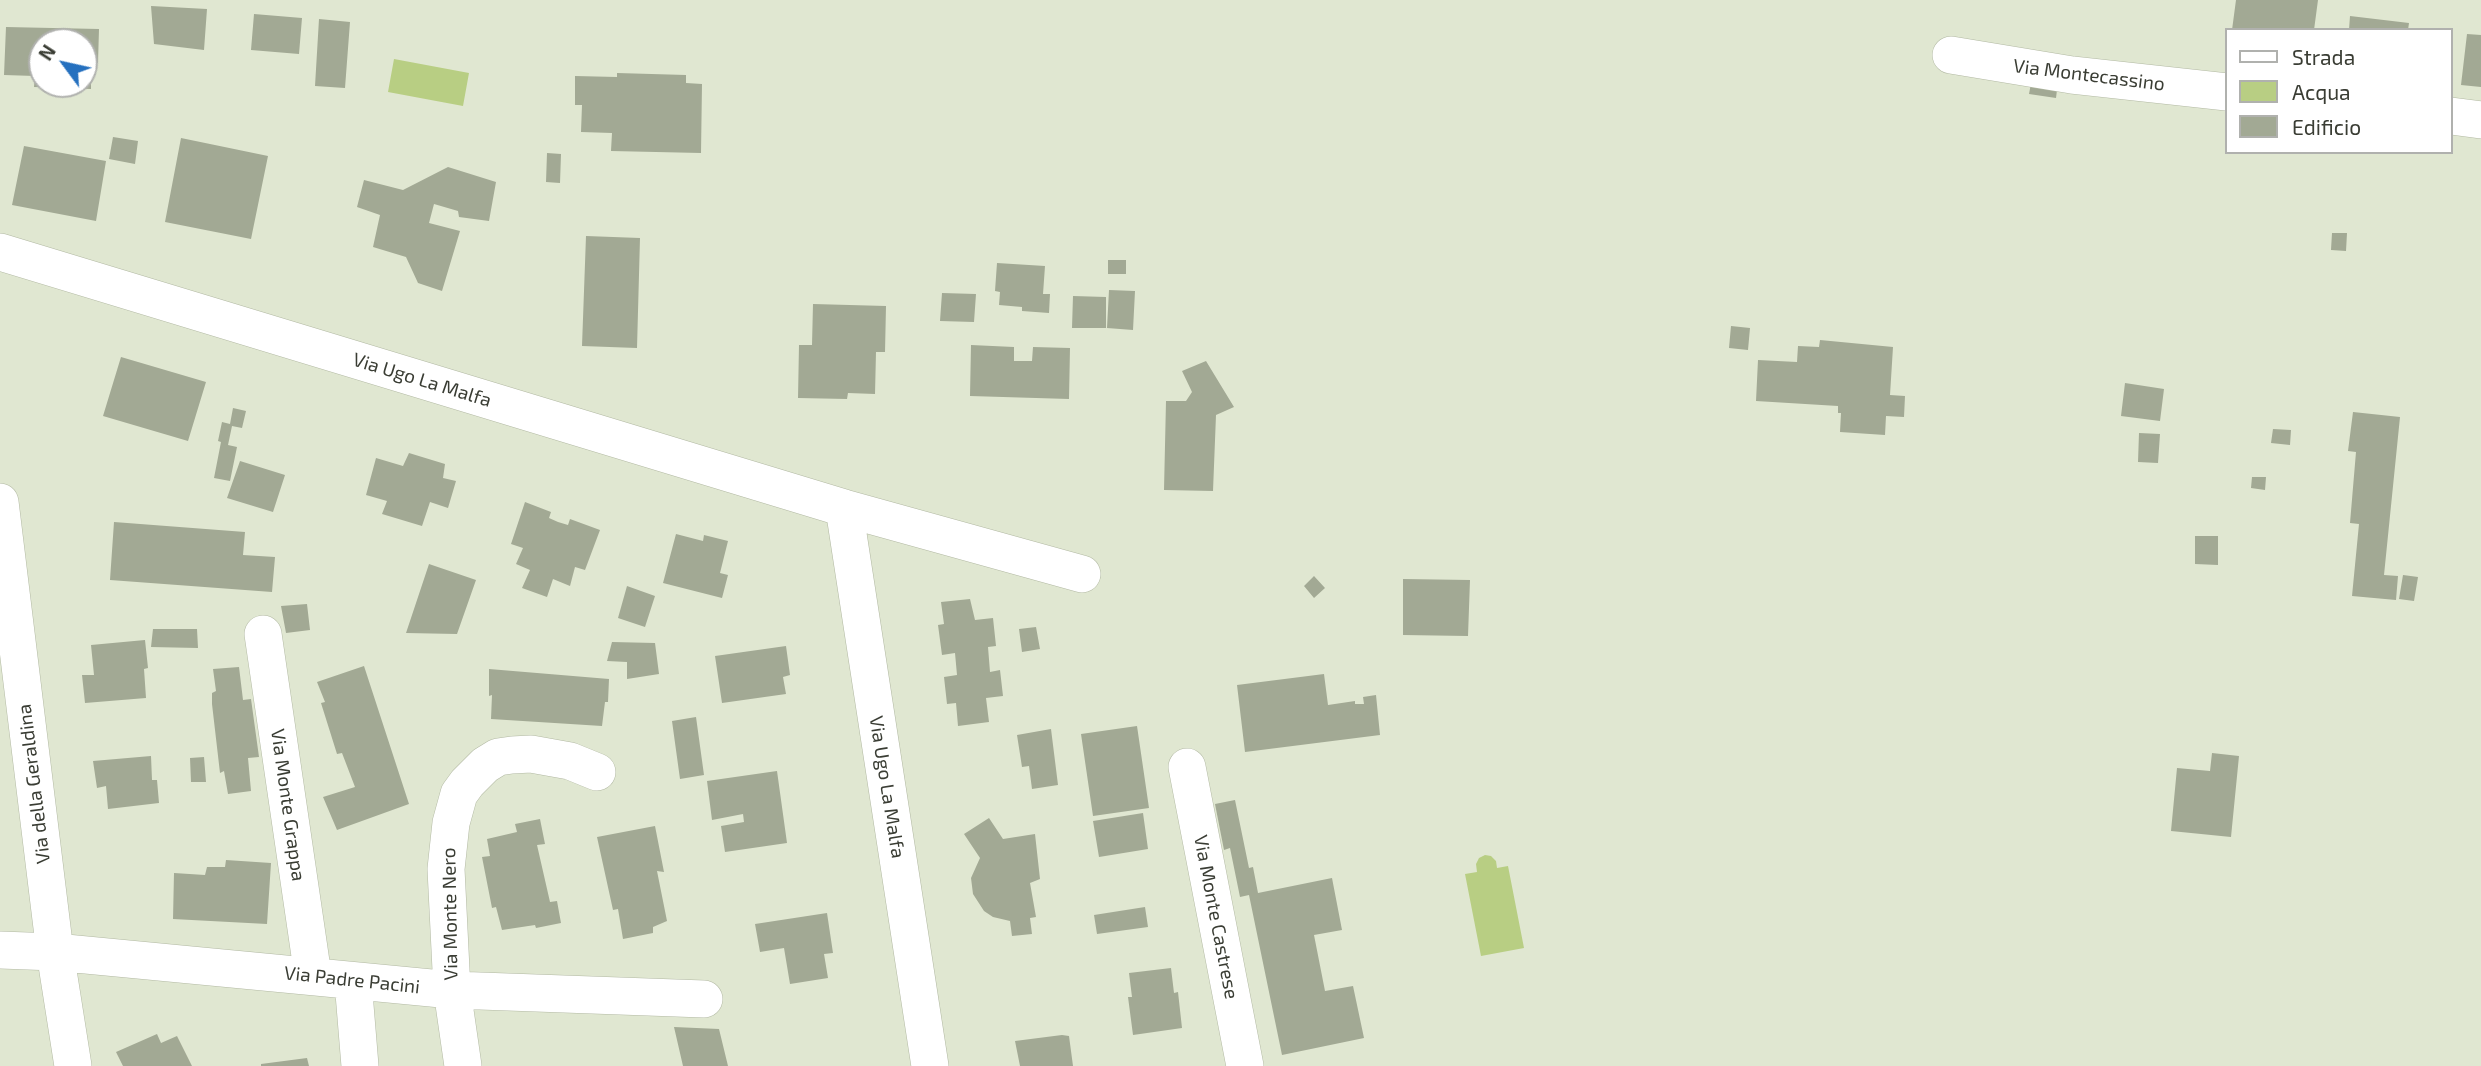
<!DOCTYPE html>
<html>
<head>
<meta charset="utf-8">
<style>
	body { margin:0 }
	#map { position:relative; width:2481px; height:1066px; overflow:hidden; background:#e0e7d1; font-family:"Exo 2",sans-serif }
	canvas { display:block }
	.legend { position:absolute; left:2225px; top:28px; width:228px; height:126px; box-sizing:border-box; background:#fff; border:2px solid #b0b1ae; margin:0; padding:9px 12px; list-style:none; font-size:21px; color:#3a3d34 }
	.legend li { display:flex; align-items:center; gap:14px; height:35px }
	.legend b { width:35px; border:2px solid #b0b1ae }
	.north { position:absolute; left:28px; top:28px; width:70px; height:70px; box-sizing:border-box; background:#fff; border:2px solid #b0b1ae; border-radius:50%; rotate:303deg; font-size:19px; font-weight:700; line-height:28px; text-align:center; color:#3a3d34 }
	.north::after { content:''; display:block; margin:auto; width:24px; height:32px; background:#2570bf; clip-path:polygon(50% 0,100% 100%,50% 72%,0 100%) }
</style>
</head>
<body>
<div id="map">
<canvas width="2481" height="1066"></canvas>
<ul class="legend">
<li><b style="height:9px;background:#fff"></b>Strada</li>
<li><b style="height:19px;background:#b8ce83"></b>Acqua</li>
<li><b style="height:19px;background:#a2a994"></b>Edificio</li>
</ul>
<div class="north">N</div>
</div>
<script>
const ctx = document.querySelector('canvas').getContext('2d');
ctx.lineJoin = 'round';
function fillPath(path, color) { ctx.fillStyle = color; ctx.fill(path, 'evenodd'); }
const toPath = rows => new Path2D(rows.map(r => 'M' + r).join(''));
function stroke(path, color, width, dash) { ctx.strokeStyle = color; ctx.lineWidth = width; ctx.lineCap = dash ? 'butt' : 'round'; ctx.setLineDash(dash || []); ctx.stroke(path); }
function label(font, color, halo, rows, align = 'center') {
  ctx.font = font + ' "Exo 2",sans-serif'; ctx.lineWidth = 7; ctx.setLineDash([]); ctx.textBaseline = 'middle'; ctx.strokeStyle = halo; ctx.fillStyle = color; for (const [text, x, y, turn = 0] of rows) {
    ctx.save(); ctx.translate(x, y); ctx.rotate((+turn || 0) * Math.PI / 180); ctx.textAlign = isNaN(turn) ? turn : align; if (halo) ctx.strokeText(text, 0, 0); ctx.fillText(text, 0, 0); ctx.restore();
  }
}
fillPath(toPath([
	[394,59,469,73,463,106,388,92],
	[1485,855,1491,856,1496,861,1497,868,1508,866,1524,948,1481,956,1465,874,1477,872,1476,864,1479,858]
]), '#b8ce83');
fillPath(toPath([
	[2236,0,2318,0,2314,30,2232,30],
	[151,6,207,9,204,50,154,44],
	[254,14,302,18,299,54,251,50],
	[2350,16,2409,23,2408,30,2349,30],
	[319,19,350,22,345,88,315,86],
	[6,27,99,29,98,63,91,63,91,89,34,87,35,76,4,75],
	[42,42,84,42,84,84,42,84],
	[2467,34,2481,35,2481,87,2461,85],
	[617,73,686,75,686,83,702,84,701,153,611,151,612,133,581,132,582,105,575,105,575,76,617,77],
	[2032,78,2058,82,2056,98,2029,94],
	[113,137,138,141,135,164,109,159],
	[181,138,268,156,251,239,165,222],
	[24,146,106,161,96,221,12,205],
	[547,153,561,154,560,183,546,182],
	[448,167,496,182,489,221,459,217,458,211,434,204,429,223,460,231,442,291,418,283,406,257,373,247,380,215,357,207,364,180,403,190],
	[2332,233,2347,233,2346,251,2331,250],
	[586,236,640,238,637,348,582,346],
	[1108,260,1126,260,1126,274,1108,274],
	[997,263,1045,266,1043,294,1050,294,1049,313,1022,311,1022,307,999,305,1000,292,995,291],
	[1109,290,1135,291,1133,330,1107,328],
	[942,293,976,294,974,322,940,321],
	[1073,296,1106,297,1106,328,1072,328],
	[813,304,886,306,885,352,876,352,875,394,848,393,847,399,798,398,799,345,812,345],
	[1731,326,1750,328,1748,350,1729,348],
	[1820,340,1893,347,1890,395,1905,396,1904,417,1886,416,1885,435,1840,432,1841,413,1838,413,1838,406,1756,401,1758,360,1797,362,1798,346,1819,347],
	[971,345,1014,347,1014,361,1032,361,1033,347,1070,348,1069,399,970,396],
	[121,357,206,382,188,441,103,416],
	[1206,361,1234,407,1216,415,1213,491,1164,490,1166,401,1186,401,1192,392,1182,371],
	[2125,383,2164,389,2160,421,2121,416],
	[233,408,246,411,242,428,232,426,228,445,237,447,230,481,214,478,221,442,218,441,222,422,230,424],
	[2353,412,2400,417,2384,575,2398,576,2396,600,2352,596,2359,524,2350,523,2356,452,2348,451],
	[2273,429,2291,430,2290,445,2271,443],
	[2139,433,2160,434,2158,463,2138,462],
	[409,453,445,464,443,478,456,481,448,508,430,502,422,526,382,514,387,501,366,495,376,458,403,466],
	[240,461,285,475,273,512,227,498],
	[2252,477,2266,477,2265,490,2251,488],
	[525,502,551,512,549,518,558,522,568,525,570,519,600,530,585,570,575,567,570,586,553,579,547,597,522,588,530,570,516,564,523,548,511,544],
	[114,522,245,532,243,555,275,557,272,592,110,580],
	[676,534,703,541,704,535,728,541,720,573,728,575,722,598,663,583],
	[2195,536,2218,536,2218,565,2195,564],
	[429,564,476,580,457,634,406,633],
	[2403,575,2418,577,2414,601,2399,599],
	[1314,576,1325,588,1314,598,1304,586],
	[1403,579,1470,580,1468,636,1403,635],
	[627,586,655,596,645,627,618,618],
	[970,599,975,620,993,618,996,646,988,647,990,672,1000,670,1003,696,986,698,989,722,958,726,956,703,947,704,944,677,957,675,955,653,942,655,938,625,944,624,941,602],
	[307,604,310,630,286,633,281,606],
	[1036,627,1040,649,1022,652,1019,629],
	[153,629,197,629,198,648,151,647],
	[145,640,148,668,144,669,146,698,85,703,82,675,94,675,91,645],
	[612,642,655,643,659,674,627,679,627,662,607,661],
	[786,646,790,675,783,677,786,694,722,703,715,656],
	[364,666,409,804,337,830,323,797,355,787,342,753,337,754,321,703,325,702,317,682],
	[239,667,243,700,251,699,259,757,248,758,251,791,228,794,224,771,220,773,212,704,212,693,216,691,213,669],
	[489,669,609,679,608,702,605,702,602,726,491,719,492,695,489,696],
	[1324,674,1328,705,1355,701,1355,704,1364,704,1363,697,1376,695,1380,735,1245,752,1237,685],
	[696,717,704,775,680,779,672,721],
	[1137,726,1149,808,1093,816,1081,734],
	[1051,729,1058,785,1032,789,1029,766,1022,767,1017,735],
	[2212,753,2239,756,2231,837,2171,831,2177,768,2210,771],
	[151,756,152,780,157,780,159,803,108,809,106,786,97,788,93,761],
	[204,757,206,782,191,782,190,758],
	[777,771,787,843,725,852,721,826,744,822,743,814,712,820,707,781],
	[1235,800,1249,868,1253,867,1258,893,1332,878,1342,930,1314,935,1325,991,1353,986,1364,1038,1282,1055,1249,895,1240,897,1230,848,1224,850,1215,804],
	[1143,813,1148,849,1099,857,1093,821],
	[989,818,1003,839,1035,834,1040,879,1030,883,1036,917,1030,918,1032,934,1012,936,1010,921,993,917,984,911,973,894,971,878,980,858,964,834],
	[540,819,545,844,537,845,550,902,557,901,561,923,536,928,535,925,502,930,496,907,492,908,482,857,490,856,487,839,517,832,515,824],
	[655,826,664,872,657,871,667,921,653,927,653,933,623,939,618,909,613,910,597,837],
	[226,860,271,863,267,924,173,919,174,873,205,875,207,867,225,867],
	[1145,907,1148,927,1097,934,1094,915],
	[827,913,833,953,824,954,828,978,790,984,784,948,760,952,755,924],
	[1171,968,1174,993,1178,992,1182,1028,1133,1035,1128,997,1132,997,1129,973],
	[674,1027,719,1029,728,1066,683,1066],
	[157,1034,161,1043,177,1036,192,1066,123,1066,116,1052],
	[1062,1035,1069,1036,1073,1066,1020,1066,1015,1041],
	[307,1058,309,1066,261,1066,261,1064]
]), '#a2a994');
const street = toPath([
	[1951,55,2072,75,2227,92],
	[2451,116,2481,120],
	[0,252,844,508,930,1066],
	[0,502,55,952,73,1066],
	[844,508,1082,574],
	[263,634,313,976],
	[1187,767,1245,1066],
	[0,950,55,952,452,990,704,999],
	[353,981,360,1066],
	[463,1066,452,990,446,869,451,823,459,794,467,783,485,765,498,757,512,755,531,754,570,761,597,772]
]);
stroke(street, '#b2b9a3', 38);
stroke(street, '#fff', 37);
label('19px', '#3a3d34', '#fff', [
	["Via Montecassino",2089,75,7],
	["Via Ugo La Malfa",422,380,17],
	["Via della Geraldina",34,784,-97],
	["Via Ugo La Malfa",887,787,81],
	["Via Monte Grappa",288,805,82],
	["Via Monte Nero",450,914,-91],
	["Via Monte Castrese",1216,917,79],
	["Via Padre Pacini",352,980,6]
]);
</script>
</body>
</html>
